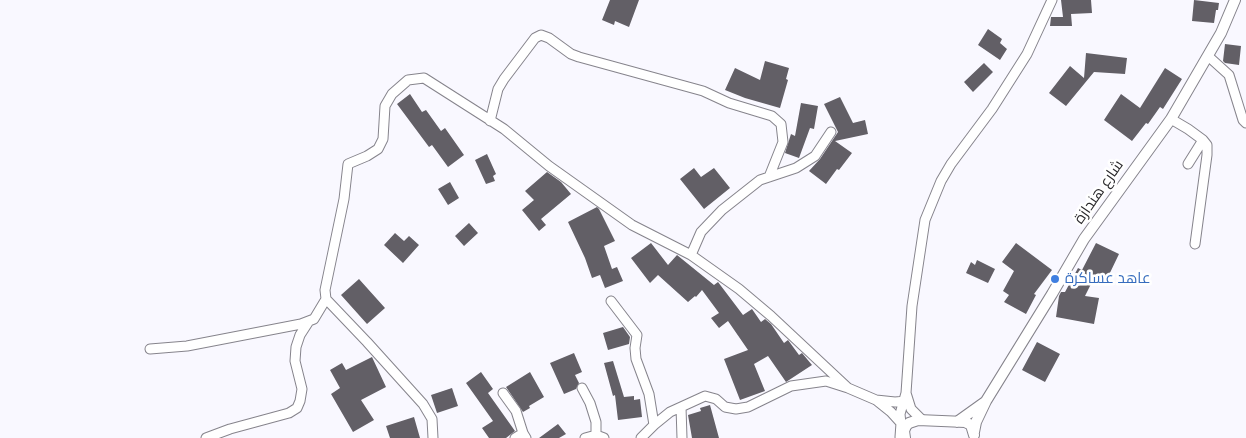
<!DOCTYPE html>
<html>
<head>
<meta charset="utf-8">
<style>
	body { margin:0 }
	canvas { display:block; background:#f9f8ff }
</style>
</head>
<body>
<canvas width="1246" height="438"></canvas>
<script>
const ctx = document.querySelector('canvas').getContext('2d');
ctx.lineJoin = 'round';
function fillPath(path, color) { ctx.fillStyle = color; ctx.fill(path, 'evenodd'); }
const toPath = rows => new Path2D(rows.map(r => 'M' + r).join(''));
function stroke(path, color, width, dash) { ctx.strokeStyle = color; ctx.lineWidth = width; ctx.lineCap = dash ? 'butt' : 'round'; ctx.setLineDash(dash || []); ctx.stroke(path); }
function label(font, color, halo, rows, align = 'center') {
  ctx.font = font + ' Karla,Cairo,sans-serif'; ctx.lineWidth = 5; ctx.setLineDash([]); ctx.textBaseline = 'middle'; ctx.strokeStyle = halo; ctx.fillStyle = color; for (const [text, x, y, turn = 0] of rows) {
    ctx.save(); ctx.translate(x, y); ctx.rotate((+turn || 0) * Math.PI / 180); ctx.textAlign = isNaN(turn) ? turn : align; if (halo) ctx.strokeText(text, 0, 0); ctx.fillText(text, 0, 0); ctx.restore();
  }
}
fillPath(toPath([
	[610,0,639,0,629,27,615,21,614,25,602,20],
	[1061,0,1091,0,1092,13,1071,14,1072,26,1050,26,1051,17,1063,17],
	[1194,0,1219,3,1218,10,1216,10,1214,23,1192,21],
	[988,29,1002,39,1000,43,1007,49,1000,60,978,45],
	[1225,44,1241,46,1239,65,1225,63,1223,61],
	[1086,53,1127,58,1125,74,1094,72,1066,106,1049,93,1070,66,1084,78],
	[765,61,789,68,786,79,788,80,780,108,745,98,725,90,735,68,760,80],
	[984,63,993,72,973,92,964,82],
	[1165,68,1182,79,1163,109,1160,107,1148,124,1146,123,1132,141,1104,120,1121,94,1140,108],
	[410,94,422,112,426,110,441,131,445,128,464,155,448,167,432,145,429,147,397,104],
	[840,97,853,123,865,120,868,134,835,141,852,153,839,170,837,169,826,184,809,171,820,159,838,132,824,104],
	[801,103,818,106,814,129,810,128,799,158,785,153,791,134,795,136],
	[487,154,496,174,493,176,495,181,486,184,475,160],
	[694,168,701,177,714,168,730,188,704,209,680,179],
	[547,172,561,182,571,194,541,219,546,225,539,231,522,210,534,200,525,191],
	[450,182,459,198,448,205,438,189],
	[597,207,599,209,615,241,604,246,612,269,617,267,623,281,605,288,600,275,592,278,585,258,568,222],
	[469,223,478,233,464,246,455,236],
	[395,233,404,241,409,236,419,245,403,263,384,245],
	[651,243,668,265,677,255,714,285,718,282,743,315,752,309,761,322,765,319,771,324,784,343,788,340,799,355,802,353,812,365,786,382,768,356,754,364,765,391,740,400,724,359,748,350,728,321,719,328,711,318,719,313,702,290,696,297,695,296,688,302,658,275,650,283,631,258],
	[1016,243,1052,270,1034,294,1036,295,1026,314,1004,302,1009,295,1003,291,1014,271,1002,262],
	[1096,243,1119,254,1107,279,1096,274,1085,296,1099,298,1094,324,1056,317,1059,296,1061,292,1065,292,1078,268,1082,270],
	[977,260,995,269,988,283,966,273,971,262,975,265],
	[359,279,385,308,367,324,341,295],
	[623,327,630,337,629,344,608,350,603,333],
	[1037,342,1060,354,1045,382,1022,370],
	[574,353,582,372,575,375,579,383,576,389,564,394,550,363],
	[372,357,386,387,361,400,374,420,353,432,331,394,340,388,330,370,342,363,346,370],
	[613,361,624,397,634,396,634,400,640,399,642,417,618,420,615,395,613,396,604,363],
	[481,372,493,389,488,393,515,431,506,438,489,438,482,428,493,421,466,383],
	[530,372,544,397,529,406,530,408,523,412,506,387],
	[452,388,458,406,437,413,431,395],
	[710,405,719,438,692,438,688,415,701,411,700,408],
	[414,417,420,438,390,438,386,426],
	[558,424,566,434,559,438,539,438]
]), '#625f66');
const minor = toPath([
	[1208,56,1229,75,1243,120,1246,123],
	[1171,119,1188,129,1203,140,1207,145,1207,155,1195,244],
	[490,121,498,89,504,79,535,38,541,35,549,38,571,54,579,57,703,91,729,103,772,116,781,124,783,142,769,177],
	[1188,164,1203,140],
	[691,255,701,232,722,210,760,180,796,168,815,156,831,132],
	[326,299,367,342,423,404,432,419,433,438],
	[611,301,637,335,635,348,636,359,649,394,654,425],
	[150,349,187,346,301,324,314,319,326,299,325,290,344,199,348,164,367,156,378,149,383,139,385,106,392,94,408,80,424,78,504,129,549,166,632,225,691,255,739,289,771,316,848,388],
	[582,388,590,403,596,422,596,435],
	[503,393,516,411,523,433],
	[876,400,895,402,906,401],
	[681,407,682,438],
	[922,420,911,409,906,393,912,306,925,220,941,181,951,164,992,109,1027,54,1052,0],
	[901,424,900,414,906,393],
	[206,438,230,429,289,413,297,408,300,401,302,389,295,361,296,347,300,335,309,321],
	[515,438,523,433,526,438],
	[585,438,596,435,604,438],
	[641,438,654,425,670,412,705,396,716,399,725,407,736,409,748,407,791,386,826,381,848,388,876,400,891,412,901,423,900,437]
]);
const tertiary = toPath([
	[957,422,985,402],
	[974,432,976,422,986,401,1052,294,1084,239,1171,119,1221,33,1235,0],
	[905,438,904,431,906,426,909,423,918,420,965,422,971,425,974,435]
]);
stroke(minor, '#86848c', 11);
stroke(tertiary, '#86848c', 12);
stroke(minor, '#fff', 9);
stroke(tertiary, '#fff', 10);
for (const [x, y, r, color] of [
	[1055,279,5,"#3f7fe0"]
]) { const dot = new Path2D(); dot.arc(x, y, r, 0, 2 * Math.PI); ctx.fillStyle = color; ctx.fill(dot); stroke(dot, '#fff', 2); }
label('15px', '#2b2a2d', '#fff', [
	["شارع هندازة",1099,192,-55]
]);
label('15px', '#366cbe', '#fff', [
	["عاهد عساكرة",1065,279]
], 'left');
</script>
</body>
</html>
